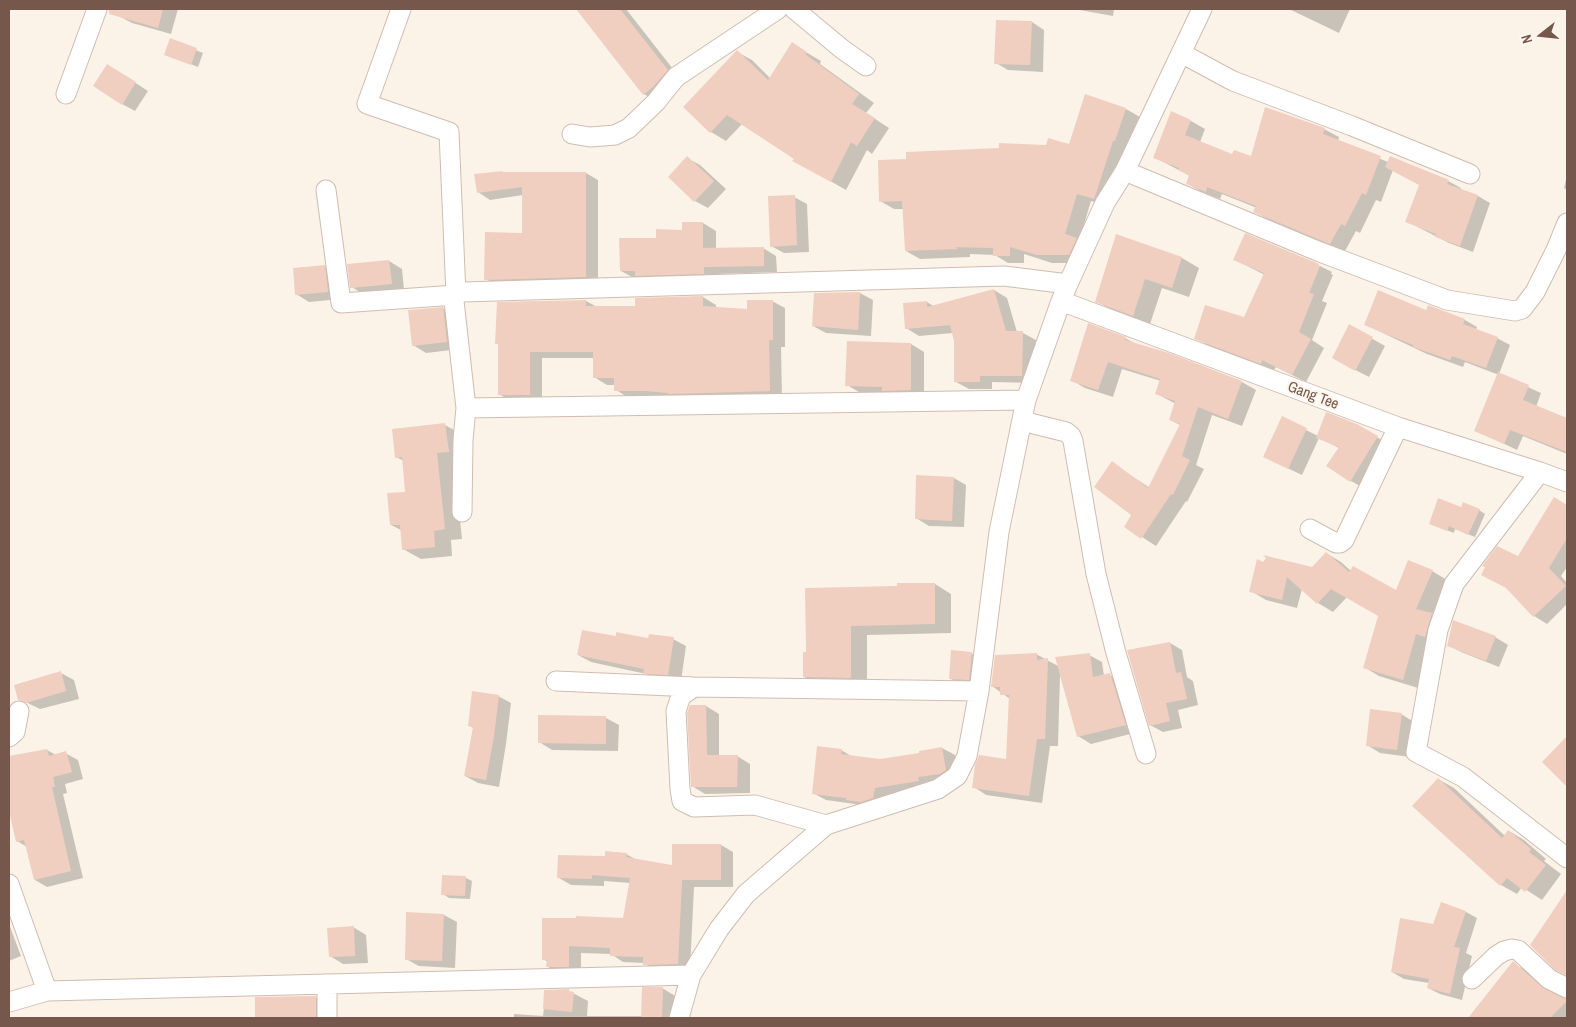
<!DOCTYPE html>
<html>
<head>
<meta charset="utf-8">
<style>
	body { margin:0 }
	#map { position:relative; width:1576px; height:1027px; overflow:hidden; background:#fcf3e8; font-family:"Archivo Narrow",sans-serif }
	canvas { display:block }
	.frame { position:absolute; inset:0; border:10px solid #76574c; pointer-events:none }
	.north { position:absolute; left:1516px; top:10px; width:50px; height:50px; -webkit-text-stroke:4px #fff7ee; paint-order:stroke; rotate:254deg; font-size:14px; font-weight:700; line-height:20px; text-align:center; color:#76574c }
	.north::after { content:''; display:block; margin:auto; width:18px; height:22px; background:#76574c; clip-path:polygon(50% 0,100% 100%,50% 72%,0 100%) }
</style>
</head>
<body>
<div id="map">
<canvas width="1576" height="1027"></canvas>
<div class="frame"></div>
<div class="north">N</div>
</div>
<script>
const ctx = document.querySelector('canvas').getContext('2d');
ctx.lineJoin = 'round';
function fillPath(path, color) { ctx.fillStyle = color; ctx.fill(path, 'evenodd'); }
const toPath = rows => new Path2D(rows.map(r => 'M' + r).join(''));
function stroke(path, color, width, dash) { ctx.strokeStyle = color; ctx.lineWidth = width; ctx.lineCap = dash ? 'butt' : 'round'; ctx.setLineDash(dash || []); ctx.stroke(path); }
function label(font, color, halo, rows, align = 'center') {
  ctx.font = font + ' "Archivo Narrow",sans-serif'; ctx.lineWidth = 4.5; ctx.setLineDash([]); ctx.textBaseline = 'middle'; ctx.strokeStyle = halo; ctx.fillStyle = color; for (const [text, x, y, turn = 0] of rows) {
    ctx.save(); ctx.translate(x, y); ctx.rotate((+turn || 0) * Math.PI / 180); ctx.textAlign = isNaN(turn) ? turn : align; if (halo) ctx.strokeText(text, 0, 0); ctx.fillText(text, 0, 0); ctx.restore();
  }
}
fillPath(toPath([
	[121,9,178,9,171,34,132,23,119,16],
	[586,9,626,9,680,78,657,102,644,94,581,13],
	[1074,9,1114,9,1113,16],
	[1289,9,1350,9,1339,33],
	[1032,22,1044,30,1043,72,1008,70,996,63],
	[170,40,203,53,198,67,166,54],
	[792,44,821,61,820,64,874,103,866,113,889,128,872,154,867,150,846,190,809,169,796,158,742,124,726,141,711,132,685,107,737,52,752,60,770,78],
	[120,73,148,91,135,111,122,104],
	[1126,109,1140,117,1108,206,1091,201,1079,241,1083,263,1052,263,1024,254,1024,263,1008,263,995,255,970,254,970,257,920,259,906,251,904,209,894,209,880,201,908,160,1070,146],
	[1191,121,1205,129,1200,142,1233,156,1252,158,1324,129,1339,137,1338,141,1388,162,1448,181,1461,188,1460,190,1478,196,1490,203,1473,252,1449,243,1406,221,1421,185,1393,170,1381,202,1376,200,1360,233,1356,231,1345,251,1269,220,1255,212,1257,208,1222,194,1220,199,1202,192,1188,184,1190,176,1154,157],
	[687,158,700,165,726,189,708,208,695,201],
	[586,173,598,180,598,284,498,286,486,279,523,235,523,195,490,200,478,192,505,174],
	[1567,175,1567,190,1564,188],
	[794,197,807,204,809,252,784,253,771,246],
	[703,223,716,231,716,249,763,248,776,256,777,272,716,274,716,280,634,278,621,271,657,239],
	[1245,235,1318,265,1332,272,1331,274,1333,275,1322,301,1327,303,1312,340,1324,348,1306,382,1276,367,1274,370,1209,346,1196,338,1245,319,1265,275,1235,260],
	[1116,236,1182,258,1199,268,1189,297,1162,288,1150,324,1113,311,1096,301],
	[389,261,402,269,404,290,364,295,352,287],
	[324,266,337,274,341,299,309,302,296,294],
	[994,290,1007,298,1017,332,1023,333,1036,340,1035,383,992,382,992,389,969,389,956,382,956,341,953,333,919,336,906,328,927,302,935,307],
	[860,293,873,300,871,336,826,333,813,326,815,294],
	[703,297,716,305,716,308,749,310,772,301,785,308,785,347,781,347,782,398,629,398,616,390,616,385,607,385,594,377,594,358,542,358,542,402,512,402,499,394,499,345,497,343,586,301,597,307,636,307],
	[443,308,456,316,460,349,426,353,413,345],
	[1427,311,1465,320,1477,327,1476,330,1497,338,1510,345,1499,374,1541,393,1536,407,1567,420,1567,454,1523,436,1517,450,1475,430,1499,375,1465,362,1463,367,1427,354,1366,325],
	[1350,326,1385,346,1369,377,1344,364],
	[1125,338,1136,344,1168,354,1242,382,1256,390,1242,426,1212,415,1196,465,1204,469,1187,502,1186,501,1156,546,1125,526,1133,515,1112,463,1150,488,1180,425,1170,420,1176,404,1157,394,1161,381,1122,369,1113,397,1085,388,1071,380],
	[911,344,924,352,924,397,889,393,859,392,847,385],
	[1282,418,1318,436,1356,425,1389,444,1362,487,1351,481,1339,448,1319,438,1302,475,1264,457],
	[445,425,463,435,454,463,462,539,451,540,452,556,421,559,403,549,401,530,391,525,406,493,404,461,396,457],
	[954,478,966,485,964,527,929,526,916,518],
	[1555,498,1567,506,1567,567,1561,576,1567,583,1567,604,1547,624,1534,616,1509,589,1518,558],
	[1462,508,1479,510,1485,514,1475,537,1455,529,1454,533,1436,526],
	[1326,553,1341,562,1351,571,1396,591,1432,571,1447,580,1432,615,1447,623,1432,642,1418,688,1379,676,1364,667,1380,616,1347,597,1333,612,1318,603,1302,589,1297,608,1266,600,1251,591,1264,564,1312,569],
	[935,584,951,594,951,633,867,635,867,687,821,686,804,677,807,653,898,588],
	[1495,637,1508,645,1499,667,1461,652,1448,645],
	[617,638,649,640,673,639,686,646,681,681,657,680,646,674,591,662,578,655],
	[1170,643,1182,650,1187,677,1193,681,1198,705,1178,710,1182,728,1163,732,1150,725],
	[971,653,984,660,982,686,963,686,951,679],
	[1036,654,1058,666,1089,655,1102,662,1104,676,1110,675,1123,682,1138,732,1091,744,1078,736,1060,675,1058,746,1050,746,1042,803,986,795,974,787,1008,761,1010,699,992,686],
	[61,673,74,680,79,699,40,709,19,699],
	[498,696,511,703,506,744,499,787,478,783,465,776,474,728,469,726],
	[691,706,706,706,719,714,719,756,737,756,750,764,750,793,705,794,692,786],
	[1401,714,1414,722,1410,757,1380,753,1367,745],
	[606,718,619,725,618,751,552,750,539,742],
	[942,748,955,755,959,777,931,788,887,795,886,805,860,807,855,804,826,800,813,793,841,750,853,757,880,760,920,754],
	[47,750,56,755,65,753,78,760,83,779,65,784,67,793,63,794,83,878,47,887,35,880,27,847,17,841,9,802,9,758],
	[1438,779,1454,788,1505,836,1509,831,1524,840,1546,859,1544,861,1561,874,1542,900,1522,887,1517,894,1501,885,1414,805],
	[721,845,733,852,733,887,694,887,690,970,656,971,644,963,623,962,611,954,581,953,581,973,560,974,548,967,548,962,543,959,543,919,624,919,630,883,604,881,604,886,571,885,559,878,606,858,626,854,637,860,673,866],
	[466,878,472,881,470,899,449,898,443,894],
	[1567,894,1567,975,1556,969,1557,908],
	[1466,912,1477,918,1466,953,1472,956,1462,1000,1440,994,1428,988,1429,983,1404,979,1392,972,1434,925],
	[444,915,457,922,455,968,419,966,406,959],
	[9,924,21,956,9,961],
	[353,927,366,935,368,963,343,964,330,956],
	[1513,963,1532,974,1558,998,1567,1003,1567,1018,1479,1018,1474,1013],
	[662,988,677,997,677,1018,514,1018,514,1014,543,1016,546,991,569,991,588,1001,587,1016,643,1016],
	[315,997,328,1004,328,1018,256,1018,256,998]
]), '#0003');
fillPath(toPath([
	[109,9,163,9,158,28,109,14],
	[576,9,620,9,668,70,652,88,643,95],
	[996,20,1032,21,1030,65,994,64],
	[170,38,197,48,191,65,164,55],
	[792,42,807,52,805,54,859,94,852,104,875,118,857,146,851,142,831,182,792,161,794,159,727,115,710,133,683,107,737,50,768,80],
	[107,64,136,82,122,105,93,86],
	[1085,94,1126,108,1115,141,1113,141,1094,199,1077,194,1065,234,1077,238,1069,255,1037,255,1010,247,1010,256,993,256,993,248,956,247,957,249,905,251,902,201,879,202,878,160,906,159,906,152,999,148,999,143,1046,145,1048,138,1069,144],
	[1265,107,1325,128,1323,134,1381,156,1366,195,1362,193,1345,226,1341,224,1330,244,1253,212,1256,206,1207,187,1206,192,1186,184,1189,175,1178,170,1179,168,1153,158,1171,111,1191,120,1185,135,1232,154,1234,150,1251,156],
	[687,156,714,181,694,202,668,177],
	[1390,156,1449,180,1447,184,1478,195,1460,246,1435,237,1436,234,1405,222,1419,185,1385,167],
	[503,171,503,172,586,172,586,277,484,280,485,232,522,233,522,187,477,193,474,174],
	[795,195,797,245,770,247,768,196],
	[682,222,703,222,703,248,764,247,764,266,704,267,704,274,635,276,635,271,620,271,619,238,656,238,656,229,682,230],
	[1245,233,1319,264,1318,265,1320,266,1309,293,1314,294,1299,332,1311,339,1292,375,1262,360,1261,364,1194,339,1205,305,1244,317,1264,273,1233,260],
	[1116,234,1182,257,1172,288,1145,279,1133,316,1095,302],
	[389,260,392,284,350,288,347,264],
	[325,265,328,292,295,295,293,268],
	[994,289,1006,331,1023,331,1022,376,980,376,980,382,954,382,954,341,950,325,905,329,903,303,927,301,927,307],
	[1378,290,1426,310,1428,305,1465,319,1463,324,1498,337,1486,368,1452,356,1450,360,1413,347,1413,345,1364,325],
	[860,292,858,330,812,326,814,293],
	[703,296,703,306,747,309,747,300,773,300,773,340,769,340,770,391,668,394,668,393,646,391,614,391,614,378,593,378,593,352,530,352,530,395,498,395,498,344,495,344,497,302,586,300,586,306,635,306,635,298],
	[443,307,447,342,412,346,408,310],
	[1088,323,1126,337,1125,340,1169,353,1242,381,1228,419,1198,407,1182,456,1190,460,1173,495,1171,494,1141,539,1124,527,1131,515,1094,487,1112,461,1148,488,1180,424,1169,420,1175,401,1155,394,1160,379,1108,362,1098,390,1070,381],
	[1349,324,1373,337,1355,371,1332,358],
	[847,341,911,343,911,390,882,391,882,387,845,386],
	[1498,372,1529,385,1523,400,1567,418,1567,452,1510,430,1504,444,1474,431],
	[1326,412,1357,424,1378,436,1350,482,1326,466,1339,447,1316,438],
	[1282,416,1307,428,1288,469,1263,457],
	[445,423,449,452,437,453,445,529,434,531,435,547,402,550,400,525,390,525,387,493,405,492,402,457,395,458,392,429],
	[916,475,954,477,952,521,915,519],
	[1554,497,1567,505,1567,538,1549,568,1566,586,1533,617,1506,588,1481,575,1485,567,1482,566,1497,546,1518,556],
	[1438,498,1461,507,1463,502,1480,509,1468,535,1449,526,1447,531,1429,524],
	[1326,552,1349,572,1353,566,1396,590,1408,560,1433,570,1416,609,1432,613,1425,637,1416,634,1403,680,1363,668,1378,616,1331,589,1317,604,1287,577,1282,600,1249,592,1257,559,1263,562,1266,558,1263,555,1312,567],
	[897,583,935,583,935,624,851,626,851,678,803,677,803,652,806,652,805,588,897,586],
	[1453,620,1496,636,1486,661,1447,646],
	[582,630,616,636,616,632,648,638,649,634,674,637,668,675,643,674,644,669,577,655],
	[1170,642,1176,673,1181,672,1187,699,1166,703,1170,721,1149,726,1127,650],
	[951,650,972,652,969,680,949,679],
	[1037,653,1037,660,1048,658,1045,739,1037,739,1029,796,972,788,975,765,979,755,1006,759,1009,695,1000,695,1000,687,991,687,995,655],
	[1090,653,1093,677,1110,673,1126,725,1077,737,1055,657],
	[61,671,66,691,26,703,18,700,14,685],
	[472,691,499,695,494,736,486,780,464,776,473,727,468,726],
	[690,705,706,705,707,755,738,755,737,787,691,787,687,713],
	[1370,709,1402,713,1397,750,1366,746],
	[538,715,606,716,606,744,538,743],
	[1567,736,1567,787,1542,762],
	[817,746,842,749,841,754,880,759,919,753,919,751,942,747,946,770,940,774,918,777,919,781,875,788,873,798,861,802,846,800,846,798,812,794],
	[47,749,49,756,66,751,72,772,53,777,55,787,52,787,71,871,34,880,24,840,16,842,9,811,9,756],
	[1438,778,1502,838,1508,830,1531,849,1529,852,1546,865,1525,892,1507,878,1500,886,1412,806],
	[672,844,721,844,721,880,682,880,678,964,643,965,643,957,610,956,610,948,569,946,569,967,546,967,547,960,542,960,542,918,576,918,576,916,623,918,630,878,592,875,592,879,557,878,558,855,605,856,605,851,627,853,626,857,672,865],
	[442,875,466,876,465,896,441,895],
	[1567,890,1567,976,1555,970,1530,945],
	[1441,902,1466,911,1454,947,1460,948,1450,994,1427,988,1429,979,1391,972,1400,918,1433,924],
	[406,912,444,914,442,961,405,960],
	[354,926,355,956,329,957,327,928],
	[1513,961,1542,987,1567,999,1567,1001,1550,1018,1468,1018],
	[642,987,663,987,662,1018,641,1018],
	[569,989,569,991,574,992,572,1012,543,1009,544,990],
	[316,996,316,1018,255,1018,255,997]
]), '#f1cfc0');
const street = toPath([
	[794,9,842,49,866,66],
	[1181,53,1233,81,1352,126,1470,174],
	[66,94,97,9],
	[572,134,590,137,603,136,615,135,629,128,656,102,676,77,778,9],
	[1125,171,1320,252,1447,300,1515,311,1522,309,1535,292,1556,250,1567,223],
	[326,190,341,303,456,295,449,132,367,104,401,9],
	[1061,301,1398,427,1540,472,1567,482],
	[466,408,454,301,456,295,462,292,1004,276,1068,284],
	[1022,421,1066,432,1071,436,1073,441,1096,574,1116,653,1146,754],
	[1540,472,1454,584,1438,630,1416,752,1463,777,1567,858],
	[462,512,463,440,466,408,1026,400],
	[1310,529,1336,543,1340,543,1344,540,1398,427],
	[556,681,694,687],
	[9,737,15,732,19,711],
	[826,825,755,805,694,807,682,801,680,789,676,711,681,696,694,687,979,691],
	[9,884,47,991],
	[1472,979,1496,956,1504,951,1512,949,1518,950,1549,979,1567,988],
	[9,1002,47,991,691,975],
	[327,1018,327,984],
	[679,1018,691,975,719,929,746,894,826,825,938,789,957,776,967,756,979,691,999,532,1026,400,1061,301,1068,284,1105,203,1125,171,1202,9]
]);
stroke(street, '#d0bcb0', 21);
stroke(street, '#fff', 19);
label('15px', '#76574c', '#fff7ee', [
	["Gang Tee",1313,396,21]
]);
</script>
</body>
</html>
